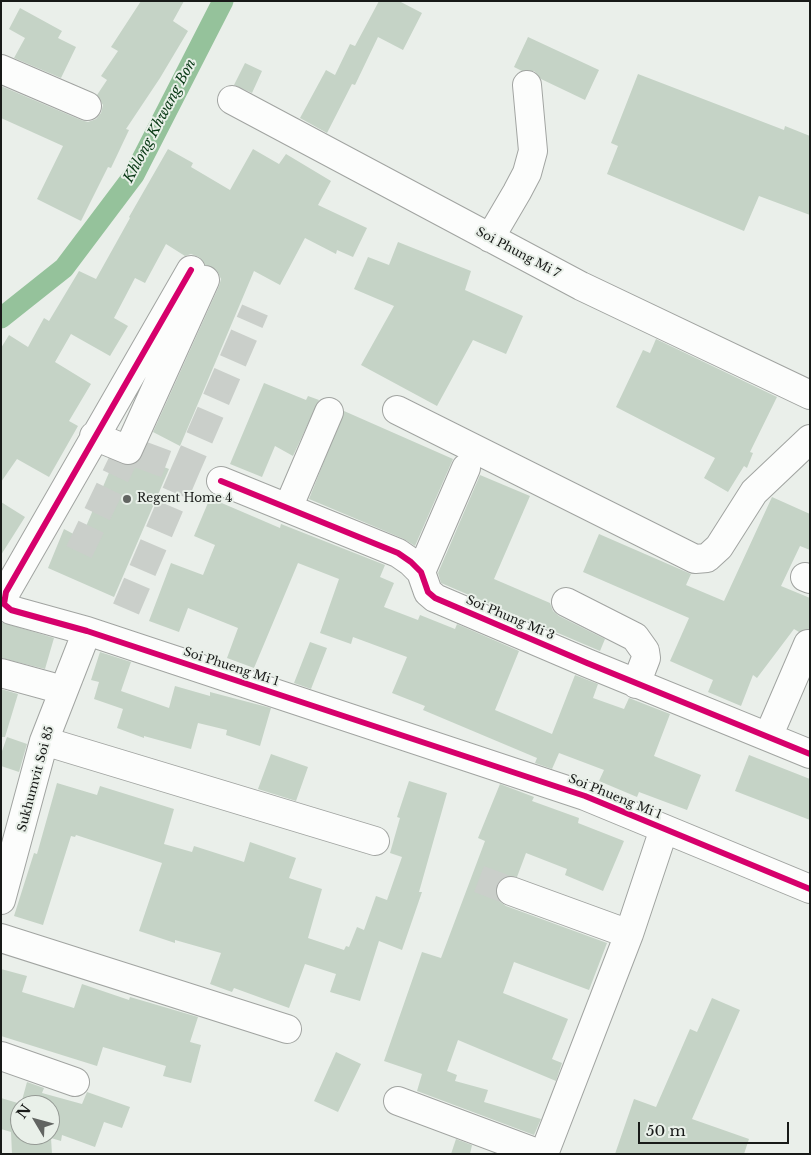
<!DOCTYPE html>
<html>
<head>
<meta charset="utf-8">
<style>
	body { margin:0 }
	#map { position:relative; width:811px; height:1155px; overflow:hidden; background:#eaefea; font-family:"Libre Baskerville",serif }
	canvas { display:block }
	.frame { position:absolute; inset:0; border:2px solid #181a18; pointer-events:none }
	.north { position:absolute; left:10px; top:1095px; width:50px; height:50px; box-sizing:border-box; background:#e9f0e9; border:1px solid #959a95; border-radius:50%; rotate:307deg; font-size:14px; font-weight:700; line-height:20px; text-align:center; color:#181a18 }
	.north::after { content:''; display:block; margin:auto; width:18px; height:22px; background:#626562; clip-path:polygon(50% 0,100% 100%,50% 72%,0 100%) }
	.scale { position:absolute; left:638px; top:1122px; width:151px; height:22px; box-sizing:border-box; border:2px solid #181a18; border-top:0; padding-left:6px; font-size:15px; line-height:18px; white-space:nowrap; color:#181a18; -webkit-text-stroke:4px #e9f0e9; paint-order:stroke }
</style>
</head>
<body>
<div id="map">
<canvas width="811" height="1155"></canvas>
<div class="frame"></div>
<div class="north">N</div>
<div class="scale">50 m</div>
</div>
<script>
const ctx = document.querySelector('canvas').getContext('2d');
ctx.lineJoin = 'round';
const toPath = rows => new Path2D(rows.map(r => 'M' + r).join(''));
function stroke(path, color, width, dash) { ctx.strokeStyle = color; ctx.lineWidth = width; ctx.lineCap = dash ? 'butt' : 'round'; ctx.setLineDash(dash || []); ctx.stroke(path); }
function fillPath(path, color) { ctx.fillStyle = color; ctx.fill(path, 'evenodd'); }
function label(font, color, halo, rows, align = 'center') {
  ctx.font = font + ' "Libre Baskerville",serif'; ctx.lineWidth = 4; ctx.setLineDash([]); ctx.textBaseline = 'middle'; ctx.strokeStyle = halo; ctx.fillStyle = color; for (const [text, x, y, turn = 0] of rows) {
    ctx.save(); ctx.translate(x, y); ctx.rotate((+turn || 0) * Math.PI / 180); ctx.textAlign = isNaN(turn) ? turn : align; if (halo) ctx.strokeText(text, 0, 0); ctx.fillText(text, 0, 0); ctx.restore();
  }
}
stroke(toPath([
	[1,318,64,268,134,175,223,1]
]), '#95c29b', 21);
fillPath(toPath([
	[141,1,184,1,173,21,188,31,160,78,126,129,129,130,111,168,108,167,81,221,37,199,63,146,1,118,1,86,81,120,88,122,96,119,101,113,103,105,97,95,107,80,101,76,118,51,111,47],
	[379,1,399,1,422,13,403,50,378,37,355,85,352,84,327,133,300,118,326,70,335,75,350,44,355,46],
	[20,8,62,31,58,38,76,47,61,78,14,58,25,38,9,29],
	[528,37,599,70,585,100,541,79,534,71,522,71,514,67],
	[245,63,262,71,252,93,234,85],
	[638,74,784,130,785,126,810,136,810,215,759,196,744,231,607,174,618,146,611,143],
	[168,149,193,163,191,167,230,190,253,149,279,164,286,154,331,181,318,205,367,228,353,257,337,250,336,254,305,238,280,285,254,271,180,446,153,432,219,286,221,279,217,271,205,265,199,257,191,254,185,256,166,244,145,283,135,278,114,318,128,326,110,356,71,334,55,362,91,384,69,421,78,426,49,477,17,459,1,482,1,348,9,335,28,347,44,318,49,321,79,271,96,279,130,218,129,217],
	[398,242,471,271,465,290,523,316,506,354,473,340,437,406,361,365,394,306,354,289,368,257,389,265],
	[656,339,777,397,750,452,753,453,747,468,744,466,728,492,704,478,715,458,616,407,643,350,650,353],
	[264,383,306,400,308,396,319,400,293,456,275,446,262,477,230,464],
	[344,411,453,459,415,546,404,539,309,499],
	[141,458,169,469,114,597,48,568,64,529,81,538,114,461,129,466],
	[480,475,530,496,494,579,550,603,553,611,559,616,605,639,600,651,441,583,438,573],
	[772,497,810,514,810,550,800,546,781,586,810,598,810,629,799,632,794,629,757,678,753,675,741,706,708,692,713,680,670,661,689,618,583,572,599,534,691,574,686,585,724,601],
	[210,498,280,528,281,524,385,565,380,577,394,583,384,607,418,620,420,615,455,629,457,624,519,651,495,710,552,734,575,675,598,684,593,698,624,709,629,698,670,714,654,756,701,775,687,810,639,792,637,797,599,781,604,770,559,753,552,769,535,763,537,758,423,710,425,706,392,693,407,657,353,637,351,644,320,633,339,579,298,563,254,668,227,658,238,628,188,608,179,632,149,621,171,563,203,575,215,545,194,536],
	[1,502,25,517,1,555],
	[1,622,54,638,45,669,1,658],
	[310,642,327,648,311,689,294,683],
	[100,652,131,662,121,691,169,708,175,686,210,696,210,692,271,708,260,746,226,735,227,730,198,723,191,749,144,736,144,738,117,728,123,709,94,699,99,682,91,680],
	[1,689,18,694,5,737,1,737],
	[7,737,27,744,19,772,1,766,1,754],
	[271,754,308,767,296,801,258,789],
	[749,755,810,779,810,820,735,791],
	[409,781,447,793,419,892,422,892,402,950,379,941,360,1001,330,992,336,974,305,964,289,1008,234,988,232,992,210,984,221,953,175,940,175,943,139,931,162,863,76,835,75,837,71,836,43,925,14,916,34,853,37,854,57,783,97,795,100,786,174,809,164,844,192,852,194,846,244,862,250,842,296,858,289,878,322,889,308,938,344,950,346,946,349,947,357,927,364,930,376,896,387,900,402,857,390,853,400,818,397,817],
	[500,784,534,797,532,801,579,818,578,823,624,841,603,891,565,875,567,869,526,853,517,877,509,876,501,879,496,886,496,893,499,901,506,906,607,943,589,990,514,962,503,993,568,1019,552,1059,562,1063,556,1081,458,1040,447,1071,457,1075,455,1081,488,1090,484,1102,541,1119,534,1135,417,1091,422,1074,384,1061,422,952,441,958,485,841,478,838],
	[1,969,27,976,22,992,74,1008,82,984,129,1000,130,997,198,1017,190,1042,201,1045,191,1083,163,1076,166,1066,103,1047,97,1066,1,1036],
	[712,998,740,1010,692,1119,749,1139,744,1154,615,1154,634,1099,656,1107,690,1029,697,1032],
	[336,1052,361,1064,338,1112,314,1101],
	[27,1082,44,1088,42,1093,82,1104,87,1092,130,1107,122,1128,104,1122,95,1147,62,1135,61,1141,51,1138,52,1154,12,1154,11,1132,1,1129,1,1098,21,1104],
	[20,1105,50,1105,50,1135,20,1135],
	[456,1139,472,1145,470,1154,451,1154]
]), '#c5d3c6');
stroke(toPath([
	[79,552,128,450,185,471,255,310],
	[126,609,185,471],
	[479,879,511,891]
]), '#cacfca', 28, [28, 14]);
const minor = toPath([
	[1,69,87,106],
	[232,100,581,286,810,395],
	[490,238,517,192,527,173,533,151,527,85],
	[191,270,6,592,4,604,11,610,87,631,585,796,810,889],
	[397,410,695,559,707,558,719,547,754,492,810,439],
	[94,436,128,450,205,280],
	[221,481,398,553,411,562,421,572,428,592,435,598,587,663,810,754],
	[288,508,329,412],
	[421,572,466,468],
	[805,577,810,579],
	[566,602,635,637,645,651,646,658,636,684],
	[1,673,63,690],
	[768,737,808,644],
	[44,741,375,841],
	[511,891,629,934],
	[1,900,44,741,87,631],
	[1,938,287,1029],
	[1,1056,75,1082],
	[398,1101,540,1154],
	[544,1154,629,934,664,829]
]);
stroke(minor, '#a1a4a1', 30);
stroke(minor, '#fcfdfc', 28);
stroke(toPath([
	[191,270,6,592,4,604,11,610,87,631,585,796,810,889],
	[221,481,398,553,411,562,421,572,428,592,435,598,587,663,810,754]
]), '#d6006c', 6);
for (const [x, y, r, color] of [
	[127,499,5,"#626562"]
]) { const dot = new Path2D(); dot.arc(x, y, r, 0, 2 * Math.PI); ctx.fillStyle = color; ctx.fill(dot); stroke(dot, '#e9f0e9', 2); }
label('12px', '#181a18', '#e9f0e9', [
	["Soi Phung Mi 7",518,253,28],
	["Soi Phung Mi 3",510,618,23],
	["Soi Phueng Mi 1",231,667,18],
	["Sukhumvit Soi 85",36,779,-75],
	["Soi Phueng Mi 1",615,797,22]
]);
label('12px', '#181a18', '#e9f0e9', [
	["Regent Home 4",137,499]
], 'left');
label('italic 14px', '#093915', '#e9f0e9', [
	["Khlong Khwang Bon",160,121,-62]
]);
</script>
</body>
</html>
